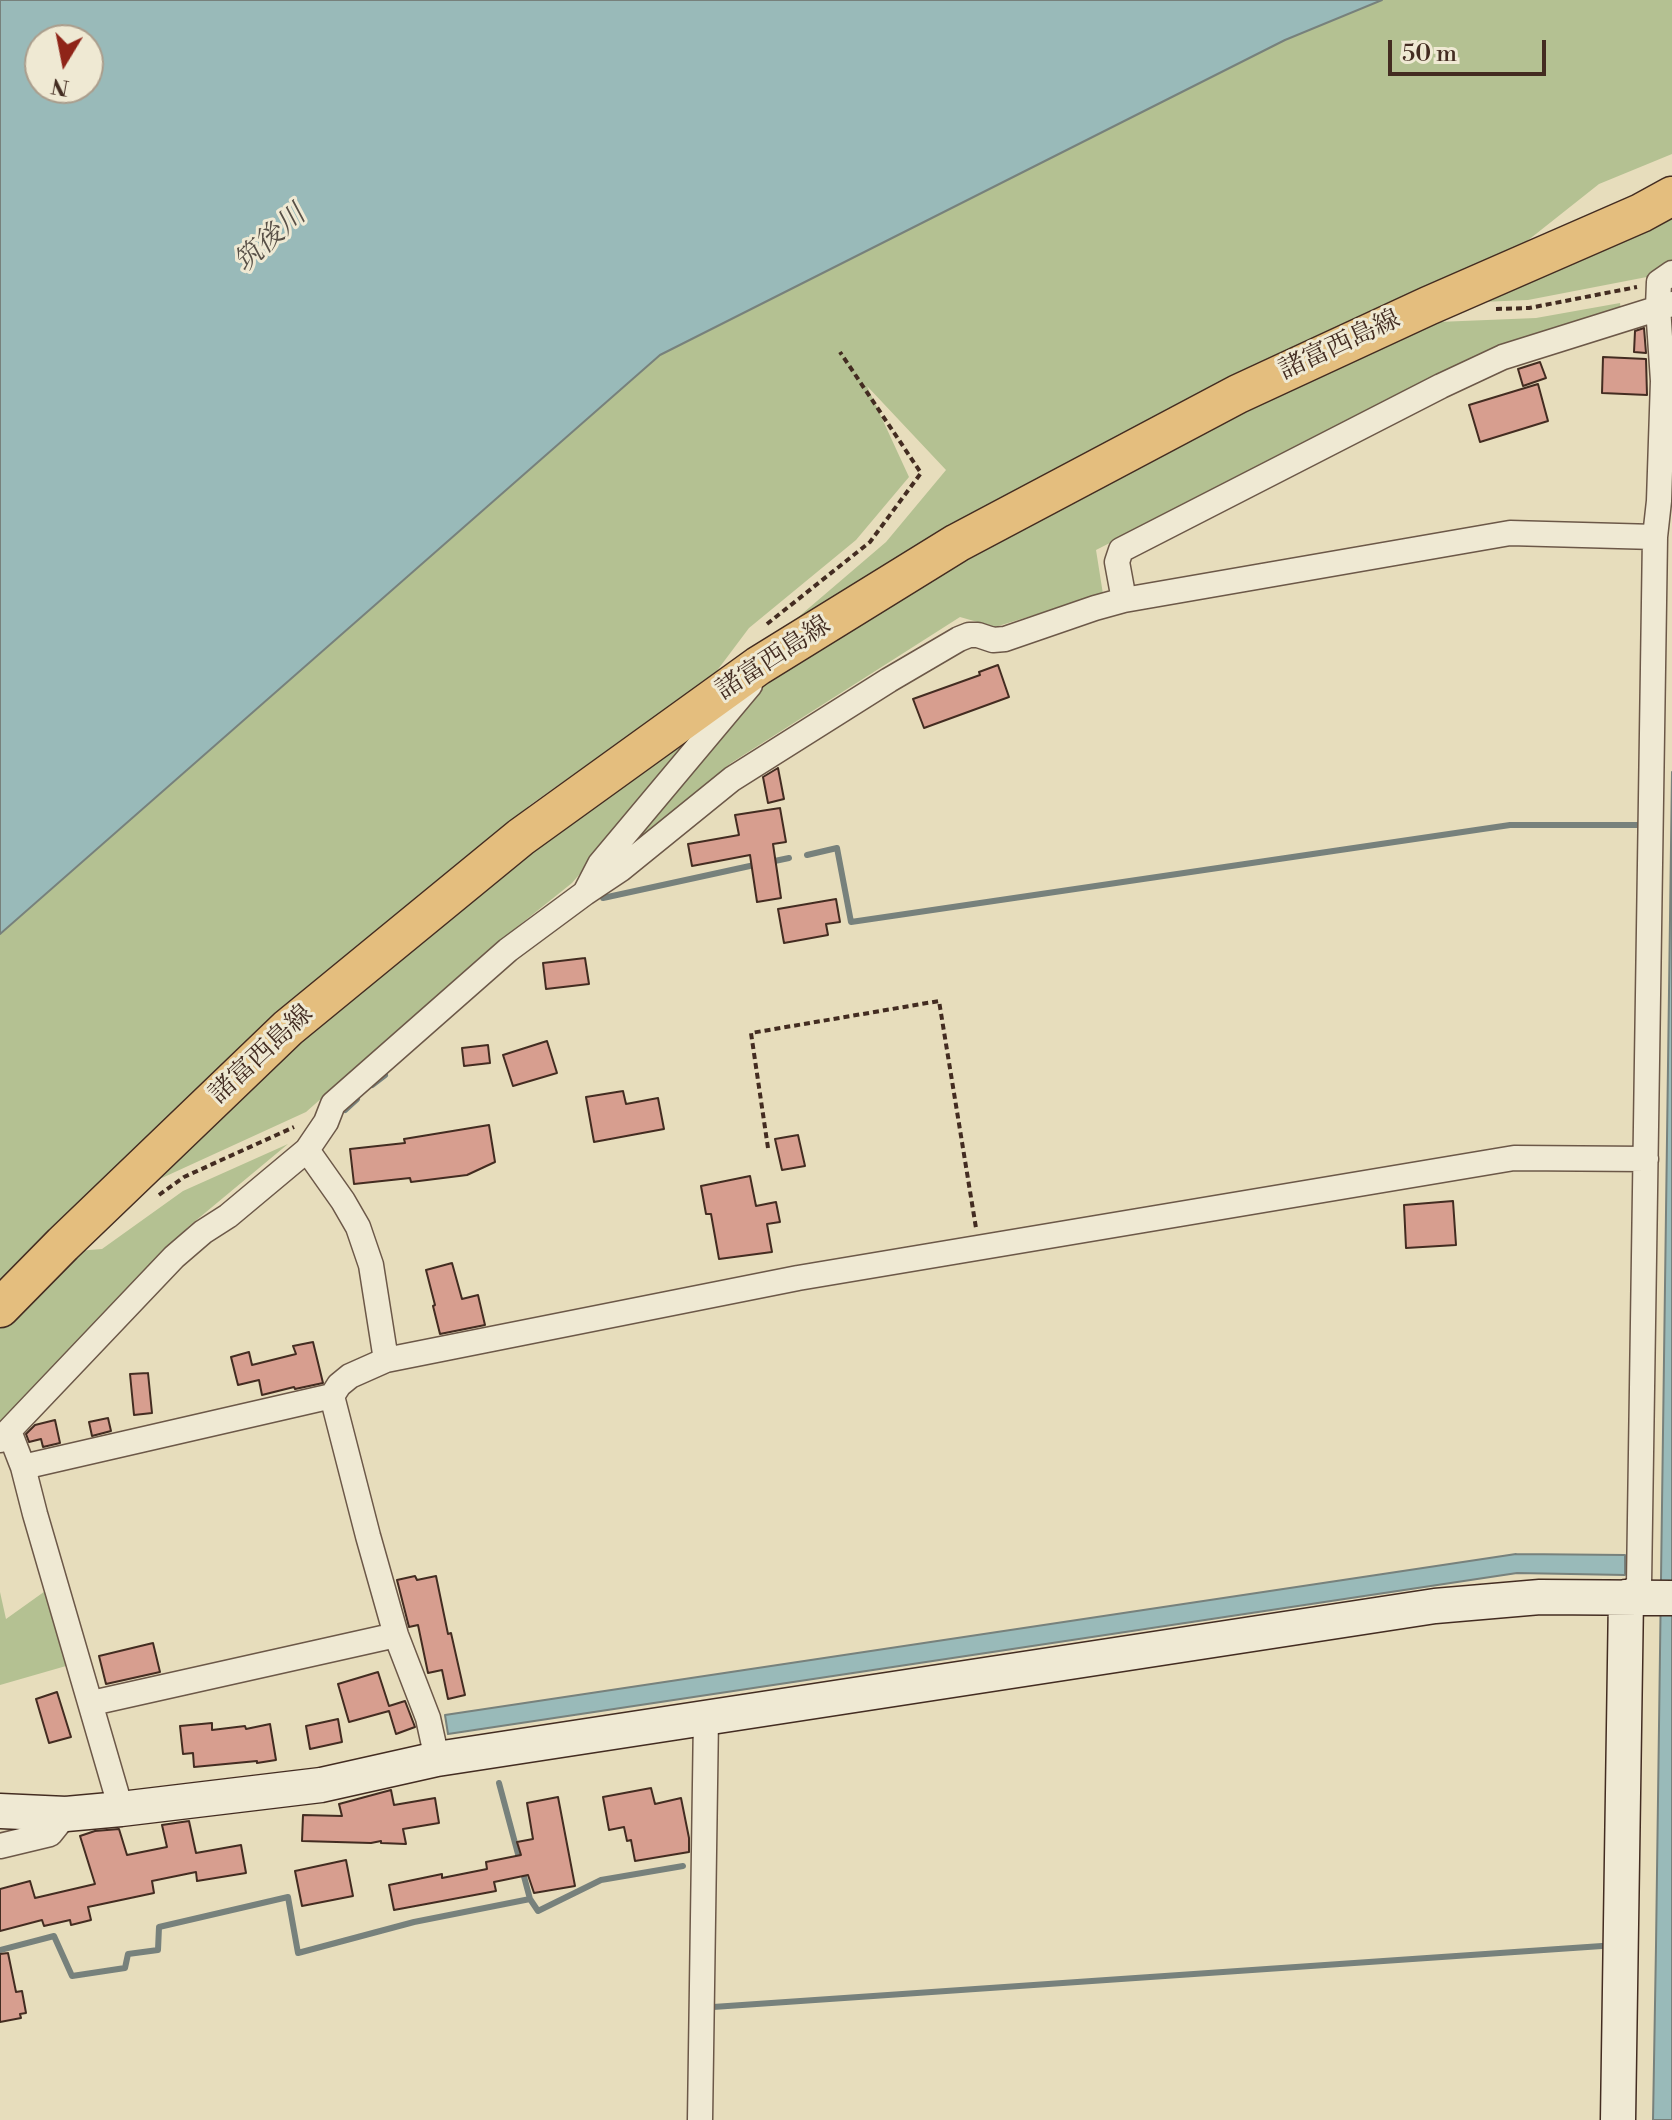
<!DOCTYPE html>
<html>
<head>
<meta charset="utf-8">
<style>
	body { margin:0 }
	#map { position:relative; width:1672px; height:2120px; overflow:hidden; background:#e7ddbc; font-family:"Libre Bodoni",serif }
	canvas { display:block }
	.north { position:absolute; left:24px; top:24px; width:80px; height:80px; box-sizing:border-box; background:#efe9d3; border:2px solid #aa9d8c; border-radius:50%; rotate:190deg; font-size:22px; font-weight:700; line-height:32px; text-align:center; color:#432c21 }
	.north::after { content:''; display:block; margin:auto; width:28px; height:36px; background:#8f2418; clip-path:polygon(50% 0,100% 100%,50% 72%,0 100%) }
	.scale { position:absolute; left:1388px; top:40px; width:158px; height:36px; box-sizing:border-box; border:4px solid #432c21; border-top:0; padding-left:10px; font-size:24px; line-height:28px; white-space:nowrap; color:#432c21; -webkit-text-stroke:6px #efe9d3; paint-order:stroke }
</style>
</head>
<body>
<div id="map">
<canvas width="1672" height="2120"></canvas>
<div class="north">N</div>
<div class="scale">50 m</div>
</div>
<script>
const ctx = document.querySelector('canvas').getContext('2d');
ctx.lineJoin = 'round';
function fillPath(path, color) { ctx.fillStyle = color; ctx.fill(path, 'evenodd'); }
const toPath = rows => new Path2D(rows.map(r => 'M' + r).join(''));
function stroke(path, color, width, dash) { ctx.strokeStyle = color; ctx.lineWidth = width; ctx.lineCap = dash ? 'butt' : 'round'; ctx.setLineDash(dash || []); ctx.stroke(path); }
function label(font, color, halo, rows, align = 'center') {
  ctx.font = font + ' "Libre Bodoni","Noto Serif JP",serif'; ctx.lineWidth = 6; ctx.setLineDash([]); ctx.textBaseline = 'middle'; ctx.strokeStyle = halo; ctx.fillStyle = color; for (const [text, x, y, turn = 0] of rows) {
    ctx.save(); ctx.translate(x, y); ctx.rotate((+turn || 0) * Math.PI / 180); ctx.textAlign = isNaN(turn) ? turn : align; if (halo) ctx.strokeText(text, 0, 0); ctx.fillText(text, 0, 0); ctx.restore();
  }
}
fillPath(toPath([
	[1382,0,1672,0,1672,154,1599,184,1522,245,768,643,886,542,946,470,867,386,909,477,856,540,749,628,713,676,530,805,273,1022,0,1285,0,934,660,355,1285,40],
	[1672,214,1672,261,1652,276,1528,300,1457,303],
	[1620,303,1621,310,1481,354,1096,550,1103,594,995,627,960,617,731,763,609,867,774,673,969,554,1247,410,1438,322,1536,318],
	[721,710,572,883,502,939,306,1112,140,1188,281,1055,523,856],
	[288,1144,188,1227,0,1424,0,1327,77,1251,102,1249,183,1191],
	[48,1589,66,1666,0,1685,0,1592,6,1619]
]), '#b4c192');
const water = toPath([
	[0,0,1382,0,1285,40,660,355,0,934,0,0],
	[88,40,88,88,40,88,40,40,88,40],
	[1672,772,1672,2120,1653,2120,1656,1946,1672,772],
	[1516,1554,1625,1555,1625,1575,1517,1573,448,1734,445,1715,1516,1554]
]);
fillPath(water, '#99bab9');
stroke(water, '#77817c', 2);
stroke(toPath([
	[807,855,837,848,851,922,1510,825,1637,825],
	[770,862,789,858],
	[603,898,759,864],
	[372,1085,385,1075],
	[345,1110,357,1099],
	[530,1899,538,1911,601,1880,683,1866],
	[0,1950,54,1936,72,1976,125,1968,128,1954,158,1950,159,1927,288,1897,298,1953,414,1922,530,1899,499,1783],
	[713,2007,1602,1946]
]), '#77817c', 6);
const building = toPath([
	[1644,328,1646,353,1634,352,1635,331,1644,328],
	[1603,357,1646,359,1647,395,1602,393,1603,357],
	[1540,362,1546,378,1523,386,1518,369,1540,362],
	[1538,384,1548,421,1480,442,1469,405,1538,384],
	[998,665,1009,697,924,728,913,699,980,675,979,672,998,665],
	[778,768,784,799,768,803,763,777,778,768],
	[780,808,786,842,773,844,781,898,757,902,750,855,692,866,688,844,739,835,735,815,780,808],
	[836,899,840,922,826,924,828,935,784,943,778,909,836,899],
	[585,958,589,984,546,989,543,963,585,958],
	[547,1041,557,1073,513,1086,503,1055,547,1041],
	[488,1045,490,1063,464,1066,462,1048,488,1045],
	[623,1091,626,1104,658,1098,664,1129,594,1142,586,1097,623,1091],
	[489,1125,495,1162,467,1175,411,1182,410,1178,354,1184,350,1149,405,1143,404,1139,489,1125],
	[798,1135,805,1166,782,1170,775,1139,798,1135],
	[750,1176,756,1206,776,1202,780,1222,767,1224,772,1252,719,1259,711,1214,706,1214,701,1186,750,1176],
	[1453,1201,1456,1245,1406,1248,1404,1205,1453,1201],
	[452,1263,462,1299,478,1295,485,1325,440,1334,433,1306,435,1305,426,1270,452,1263],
	[313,1342,323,1383,295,1389,294,1387,262,1395,259,1380,238,1385,231,1357,249,1352,252,1365,296,1354,293,1346,313,1342],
	[148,1373,152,1413,134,1415,130,1374,148,1373],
	[108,1418,111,1431,92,1436,89,1422,108,1418],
	[55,1420,60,1443,43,1447,41,1439,29,1442,26,1434,35,1425,55,1420],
	[415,1576,417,1580,436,1576,448,1634,451,1633,465,1695,448,1699,442,1670,428,1673,418,1625,409,1627,397,1580,415,1576],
	[153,1643,160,1672,106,1684,99,1656,153,1643],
	[378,1672,389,1706,405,1701,415,1727,396,1734,389,1711,349,1722,338,1684,378,1672],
	[57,1692,71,1737,49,1743,36,1699,57,1692],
	[338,1719,342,1742,310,1749,306,1726,338,1719],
	[212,1723,212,1730,245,1726,246,1729,270,1724,276,1760,257,1763,257,1761,194,1767,193,1753,183,1754,180,1726,212,1723],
	[651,1788,655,1804,681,1798,689,1838,689,1852,635,1861,631,1840,627,1841,624,1827,609,1830,603,1797,651,1788],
	[391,1790,394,1805,435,1798,439,1823,403,1829,406,1844,381,1843,381,1841,371,1843,302,1841,303,1815,342,1816,339,1804,391,1790],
	[558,1797,575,1886,534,1893,528,1875,494,1882,496,1891,394,1910,389,1885,442,1874,442,1878,487,1869,486,1862,521,1855,517,1842,533,1839,527,1803,558,1797],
	[189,1821,196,1853,241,1845,246,1873,197,1881,196,1872,152,1881,154,1893,88,1907,91,1920,71,1925,70,1920,44,1926,42,1920,0,1931,0,1889,30,1881,35,1898,95,1884,80,1836,95,1831,119,1829,127,1855,167,1847,162,1825,189,1821],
	[346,1860,353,1896,302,1906,295,1871,346,1860],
	[8,1953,16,1992,22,1991,26,2013,20,2014,21,2018,0,2022,0,1954,8,1953]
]);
fillPath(building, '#d79e8f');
stroke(building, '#432c21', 2);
const street = toPath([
	[1124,600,1117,562,1121,550,1441,386,1503,357,1672,304],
	[586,891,600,864,750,685],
	[307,1150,343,1201,358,1227,371,1265,386,1360],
	[332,1396,368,1536,396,1635,428,1718,437,1759],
	[9,1431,23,1467,35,1514,121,1809],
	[0,1440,174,1257,203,1232,228,1216,307,1150,326,1122,333,1104,508,950,585,893,621,869,732,779,889,680,959,639,969,635,978,635,993,640,1005,639,1095,608,1124,600,1510,533,1655,537],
	[23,1467,332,1396,339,1385,350,1376,386,1360,798,1278,1514,1158,1646,1159],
	[1626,1597,1639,1584,1655,537,1659,501,1663,381,1658,307,1659,282,1672,273],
	[92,1703,396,1635],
	[0,1846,50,1834,66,1814],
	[700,2120,706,1717]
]);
const secondary = toPath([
	[0,1811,66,1814,121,1809,321,1785,437,1759,1435,1606,1540,1597,1672,1598],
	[1618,2120,1626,1597]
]);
const primary = toPath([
	[0,1308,63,1244,288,1028,521,837,758,666,957,543,1238,394,1428,306,1641,213,1672,196]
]);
stroke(street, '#6c5848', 27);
stroke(secondary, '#432c21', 37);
stroke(primary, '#432c21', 41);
stroke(toPath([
	[1496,309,1529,308,1637,287],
	[767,624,870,542,921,473,840,352],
	[768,1148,751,1033,939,1001,976,1228],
	[159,1195,184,1177,294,1127]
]), '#432c21', 4, [6, 4]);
stroke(street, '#efe9d3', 24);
stroke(secondary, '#efe9d3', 34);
stroke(primary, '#e4be7e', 38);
label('26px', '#432c21', '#efe9d3', [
	["諸富西島線",1340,346,-25],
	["諸富西島線",774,659,-33],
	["諸富西島線",262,1055,-43]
]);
label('italic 28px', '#585047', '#efe9d3', [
	["筑後川",271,240,-42]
]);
</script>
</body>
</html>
